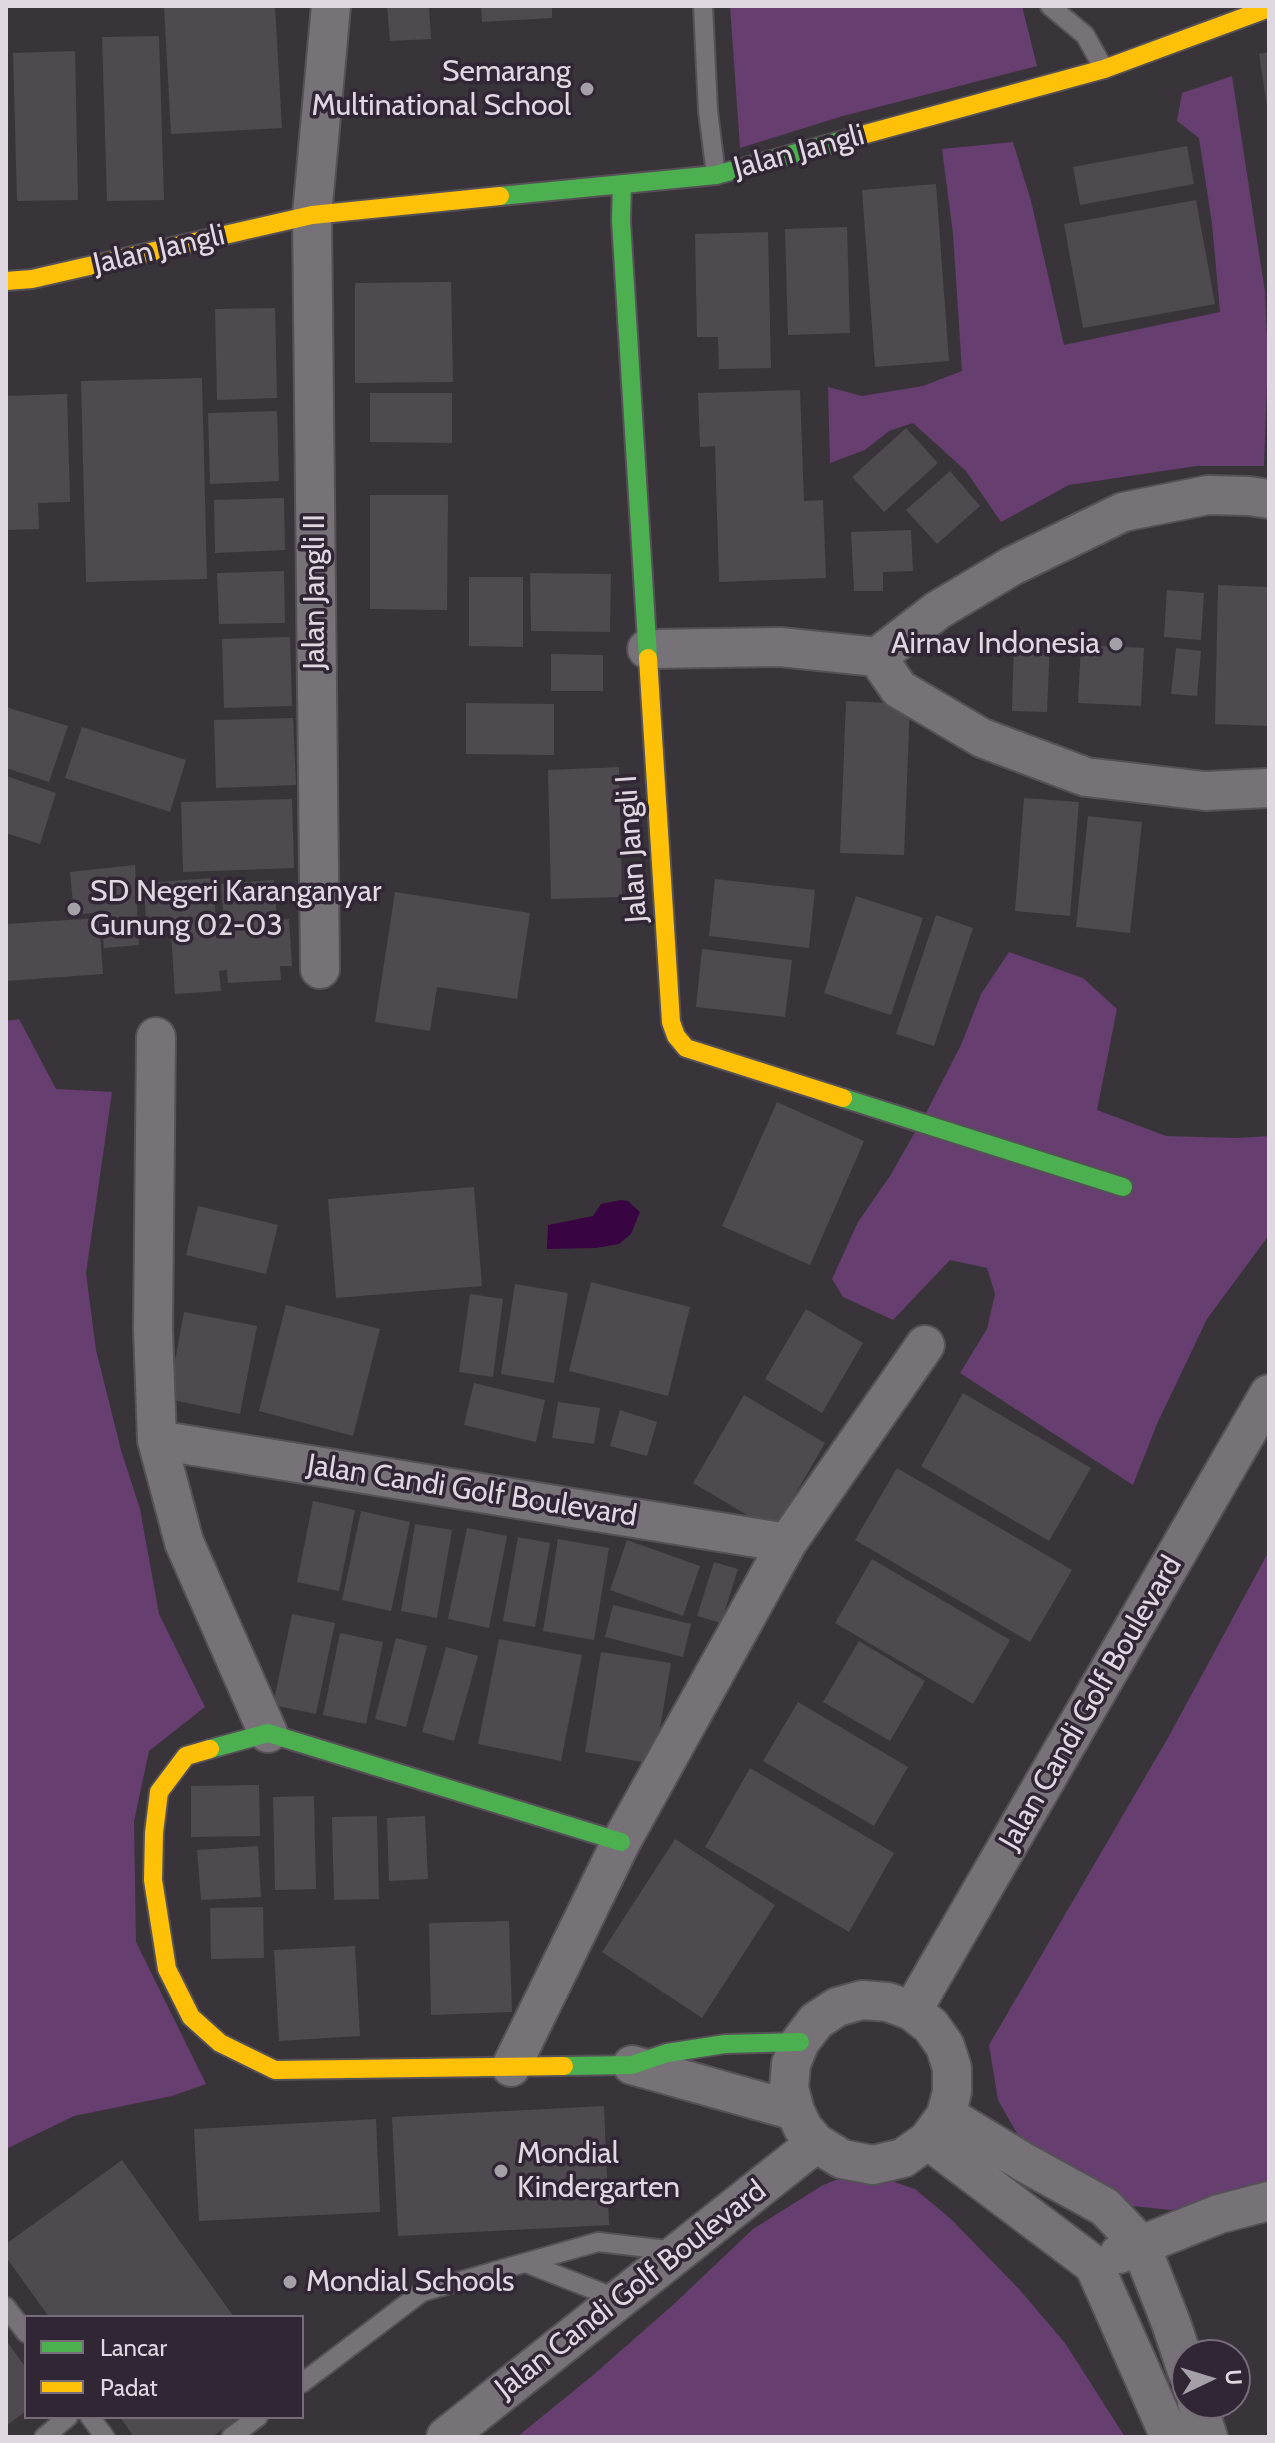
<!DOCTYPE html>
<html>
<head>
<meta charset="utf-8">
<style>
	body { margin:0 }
	#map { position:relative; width:1275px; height:2443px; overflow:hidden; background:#39343a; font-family:Cabin,sans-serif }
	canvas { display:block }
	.frame { position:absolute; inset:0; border:8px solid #dfd8e1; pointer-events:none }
	.legend { position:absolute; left:24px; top:2315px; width:280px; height:104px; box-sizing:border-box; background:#312634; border:2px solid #776d79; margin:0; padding:10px 14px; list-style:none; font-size:24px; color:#dfd8e1 }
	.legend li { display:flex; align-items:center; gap:16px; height:40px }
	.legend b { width:40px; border:2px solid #776d79 }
	.north { position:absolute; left:1171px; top:2339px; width:80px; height:80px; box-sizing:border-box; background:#312634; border:2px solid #776d79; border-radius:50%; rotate:86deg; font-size:22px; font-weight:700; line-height:32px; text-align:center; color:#dfd8e1 }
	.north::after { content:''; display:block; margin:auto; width:28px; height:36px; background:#a59fa7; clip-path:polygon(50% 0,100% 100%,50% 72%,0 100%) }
</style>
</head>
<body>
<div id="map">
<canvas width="1275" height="2443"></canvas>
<div class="frame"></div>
<ul class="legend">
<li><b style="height:10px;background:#4caf50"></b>Lancar</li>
<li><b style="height:10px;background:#ffc107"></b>Padat</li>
</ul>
<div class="north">U</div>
</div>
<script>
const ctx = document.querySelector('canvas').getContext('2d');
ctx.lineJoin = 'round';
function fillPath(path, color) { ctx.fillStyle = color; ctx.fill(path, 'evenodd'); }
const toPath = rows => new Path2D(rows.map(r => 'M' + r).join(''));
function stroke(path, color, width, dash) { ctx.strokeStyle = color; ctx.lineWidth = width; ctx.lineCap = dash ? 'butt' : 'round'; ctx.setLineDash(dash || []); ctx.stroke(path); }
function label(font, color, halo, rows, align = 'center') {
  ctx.font = font + ' Cabin,sans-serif'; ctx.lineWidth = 7; ctx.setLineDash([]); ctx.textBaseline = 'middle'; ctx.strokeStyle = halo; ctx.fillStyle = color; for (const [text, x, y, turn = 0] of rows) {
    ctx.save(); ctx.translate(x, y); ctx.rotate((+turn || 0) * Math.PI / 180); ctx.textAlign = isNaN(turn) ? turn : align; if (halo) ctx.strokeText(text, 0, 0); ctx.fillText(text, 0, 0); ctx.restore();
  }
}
fillPath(toPath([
	[730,6,1022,6,1037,66,843,116,740,148],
	[1232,76,1265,292,1268,360,1264,466,1197,466,1069,485,1001,522,966,471,913,423,889,431,865,450,830,463,828,387,862,396,923,386,962,371,953,234,942,149,1013,142,1031,201,1064,345,1220,312,1212,224,1199,138,1177,121,1182,93],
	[1009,952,1083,978,1117,1009,1097,1110,1166,1136,1237,1138,1269,1136,1269,1235,1207,1319,1157,1424,1133,1485,960,1373,987,1329,995,1294,987,1268,950,1260,893,1320,843,1297,832,1279,858,1222,890,1176,927,1111,961,1045,981,994],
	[19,1019,56,1089,112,1092,86,1273,96,1350,121,1450,140,1509,159,1614,205,1707,149,1751,134,1821,136,1942,206,2084,172,2096,74,2116,6,2149,6,1021],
	[1269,1551,1269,2183,1171,2210,1133,2206,1056,2163,1019,2137,998,2100,989,2045,1169,1736],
	[874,2175,915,2189,951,2219,1019,2289,1065,2343,1125,2437,517,2437,592,2376,674,2304,753,2229,823,2185,843,2177]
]), '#663e6f');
fillPath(toPath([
	[621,1200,628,1201,640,1212,631,1234,619,1244,596,1248,547,1249,548,1225,593,1216,601,1204]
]), '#380542');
fillPath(toPath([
	[164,6,275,6,282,128,171,134],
	[387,6,429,6,431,39,390,41],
	[481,6,552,6,552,18,482,22],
	[159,36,164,200,107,201,102,37],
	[75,51,78,200,17,201,13,53],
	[1269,52,1269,106,1267,106,1259,54],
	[1187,146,1194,184,1080,205,1073,167],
	[936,184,949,361,875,367,862,190],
	[1196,200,1215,304,1083,328,1064,224],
	[847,227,850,333,788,335,785,229],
	[768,232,771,368,719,369,718,337,697,337,695,234],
	[451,282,453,382,355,383,355,283],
	[275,308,277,398,217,400,215,309],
	[202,378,207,579,86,582,81,381],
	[800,390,804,501,823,500,826,578,719,582,715,446,700,447,698,393],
	[370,393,452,393,452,443,370,442],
	[67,394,70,502,38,503,39,529,6,530,6,396],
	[277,411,279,481,210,484,208,413],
	[906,428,938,463,884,512,852,477],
	[950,471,980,506,937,544,906,510],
	[370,495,448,495,447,610,370,609],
	[284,498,285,550,215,553,214,500],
	[911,530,913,571,883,572,883,591,854,591,851,532],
	[284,571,285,623,219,624,217,573],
	[530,573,611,574,610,632,531,631],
	[469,577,523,577,523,647,469,646],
	[1218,585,1269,587,1269,726,1215,724],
	[1167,590,1204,593,1201,640,1164,637],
	[290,637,292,706,224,708,222,639],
	[1014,638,1050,639,1047,712,1012,711],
	[1081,645,1144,648,1141,706,1078,703],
	[1176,648,1201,651,1197,696,1171,694],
	[551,654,603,655,603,691,551,691],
	[846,701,910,704,904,855,840,853],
	[466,703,554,704,554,755,466,754],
	[6,707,68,726,49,782,6,768],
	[293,718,296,785,216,788,214,720],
	[82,727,186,760,170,812,65,778],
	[619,767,622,897,551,899,548,770],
	[6,776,56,793,40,844,6,833],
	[1024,798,1079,802,1070,916,1015,911],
	[292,799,294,868,183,872,181,802],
	[1088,816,1142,822,1130,933,1076,927],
	[135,865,139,945,104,948,101,912,74,915,70,872],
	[213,878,216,924,224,924,221,884,274,880,277,920,289,919,292,966,280,966,281,980,228,983,227,970,219,971,221,991,175,994,170,917,146,919,143,883],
	[715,879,815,890,809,948,709,936],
	[395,892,530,913,517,999,437,987,430,1031,375,1022],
	[856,896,923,918,891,1015,824,993],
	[936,915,973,928,934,1046,896,1034],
	[99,918,103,974,6,981,6,924],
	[702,949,792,960,785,1017,696,1007],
	[777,1102,864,1141,810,1265,722,1226],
	[474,1187,482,1286,336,1298,328,1199],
	[198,1206,278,1225,266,1274,186,1255],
	[591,1282,690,1307,668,1396,569,1371],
	[515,1284,568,1293,554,1383,501,1374],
	[470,1294,503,1299,493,1377,459,1372],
	[286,1305,380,1329,353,1436,259,1411],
	[806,1309,863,1343,822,1413,765,1379],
	[184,1312,257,1326,240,1414,168,1399],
	[474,1383,545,1400,536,1442,464,1425],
	[963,1393,1091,1468,1049,1541,921,1466],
	[744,1395,825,1443,774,1531,693,1483],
	[558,1402,600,1408,594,1444,552,1438],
	[620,1410,657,1422,647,1456,610,1446],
	[897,1468,1072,1570,1030,1642,855,1540],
	[313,1501,355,1510,339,1591,297,1582],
	[361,1511,410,1522,391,1611,342,1600],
	[415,1524,452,1530,437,1618,401,1611],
	[467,1528,507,1536,489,1628,448,1619],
	[518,1537,550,1543,535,1627,503,1621],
	[558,1539,609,1548,594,1640,543,1631],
	[627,1540,700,1566,683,1616,610,1590],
	[872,1559,1010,1640,973,1704,835,1623],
	[714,1562,738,1569,721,1623,697,1616],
	[613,1605,691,1624,683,1657,605,1637],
	[292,1614,335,1623,316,1714,273,1705],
	[340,1633,383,1642,366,1724,323,1715],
	[396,1638,427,1646,406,1727,375,1719],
	[499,1639,582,1655,561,1761,478,1744],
	[859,1641,925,1681,890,1741,823,1702],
	[446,1647,478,1656,454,1741,422,1732],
	[601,1652,671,1663,654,1764,585,1752],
	[798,1702,908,1767,874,1826,763,1761],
	[750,1768,894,1853,849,1932,705,1847],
	[259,1785,260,1836,191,1837,191,1786],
	[314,1796,316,1889,275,1890,273,1797],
	[377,1816,379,1899,334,1900,332,1817],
	[425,1816,428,1879,389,1881,387,1818],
	[675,1839,775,1905,702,2018,602,1952],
	[258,1846,261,1897,201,1900,197,1850],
	[263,1907,264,1958,211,1959,210,1908],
	[509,1921,512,2012,431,2015,429,1923],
	[355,1946,360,2036,279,2041,274,1950],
	[604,2106,609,2225,398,2236,392,2117],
	[376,2119,380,2212,199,2221,194,2129],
	[122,2160,234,2317,49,2317,6,2257,6,2244],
	[6,2340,26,2368,26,2411,6,2426],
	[120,2417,240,2417,212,2437,134,2437]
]), '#4f4a50');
const lane = toPath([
	[703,6,708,111,716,175],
	[1050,6,1085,35,1104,69],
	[526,2263,618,2299],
	[6,2307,26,2333],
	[302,2383,422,2292,598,2242,676,2251],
	[90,2417,105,2437],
	[44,2437,68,2417],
	[231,2437,258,2417]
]);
const street = toPath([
	[647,649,780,647,877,657,938,610,1012,566,1123,512,1208,495,1249,496,1269,499],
	[877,657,899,689,982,738,1086,777,1205,791,1269,788],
	[320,969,312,215,331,6],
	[156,1037,153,1329,157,1440],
	[268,1733,184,1542,157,1440,787,1543],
	[912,2011,1269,1394],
	[632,2065,795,2111,803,2128,816,2143,842,2159,873,2165,903,2158,928,2140,946,2115,952,2092,952,2068,945,2046,931,2026,912,2011,888,2002,862,2000,837,2007,816,2021,800,2042,791,2064,789,2088,795,2111],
	[511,2067,621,1842,787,1543,925,1345],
	[946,2115,1025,2163,1105,2207,1140,2244,1171,2323,1187,2371],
	[928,2140,1094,2265,1170,2437],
	[1119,2254,1219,2214,1269,2201],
	[1197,2403,1208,2437],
	[446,2437,816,2143]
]);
const fast = toPath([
	[622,184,621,221,648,658],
	[500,196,716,175,862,135],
	[843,1098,1123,1187],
	[210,1749,268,1733,621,1842],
	[564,2066,632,2065,667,2053,725,2044,800,2042]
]);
const slow = toPath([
	[862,135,1104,69,1269,8],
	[6,281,32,279,312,215,500,196],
	[648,658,671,1022,676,1036,686,1048,843,1098],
	[210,1749,186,1756,159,1792,154,1833,153,1880,167,1969,191,2017,220,2043,275,2070,564,2066]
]);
stroke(lane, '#565157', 22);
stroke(street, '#565157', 42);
stroke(fast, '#565157', 22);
stroke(slow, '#565157', 22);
stroke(lane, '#777278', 18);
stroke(street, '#777278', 38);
stroke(fast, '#4caf50', 18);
stroke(slow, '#ffc107', 18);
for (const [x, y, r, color] of [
	[587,89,8,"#a59fa7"],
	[1116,644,8,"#a59fa7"],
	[74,909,8,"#a59fa7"],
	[501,2171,8,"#a59fa7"],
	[290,2282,8,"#a59fa7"]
]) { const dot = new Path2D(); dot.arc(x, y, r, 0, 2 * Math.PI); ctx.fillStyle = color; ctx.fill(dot); stroke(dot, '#312634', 3); }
label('30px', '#dfd8e1', '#312634', [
	["Semarang",571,72,"right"],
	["Multinational School",571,106,"right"],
	["Airnav Indonesia",1100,644,"right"],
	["SD Negeri Karanganyar",90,892],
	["Gunung 02-03",90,926],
	["Mondial",517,2154],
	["Kindergarten",517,2188],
	["Mondial Schools",306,2282]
], 'left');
label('30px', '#dfd8e1', '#312634', [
	["Jalan Jangli",799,152,-15],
	["Jalan Jangli",159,250,-13],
	["Jalan Jangli II",315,592,-90],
	["Jalan Jangli I",632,849,-94],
	["Jalan Candi Golf Boulevard",472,1491,9],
	["Jalan Candi Golf Boulevard",1091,1703,-60],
	["Jalan Candi Golf Boulevard",631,2290,-38]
]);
</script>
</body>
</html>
